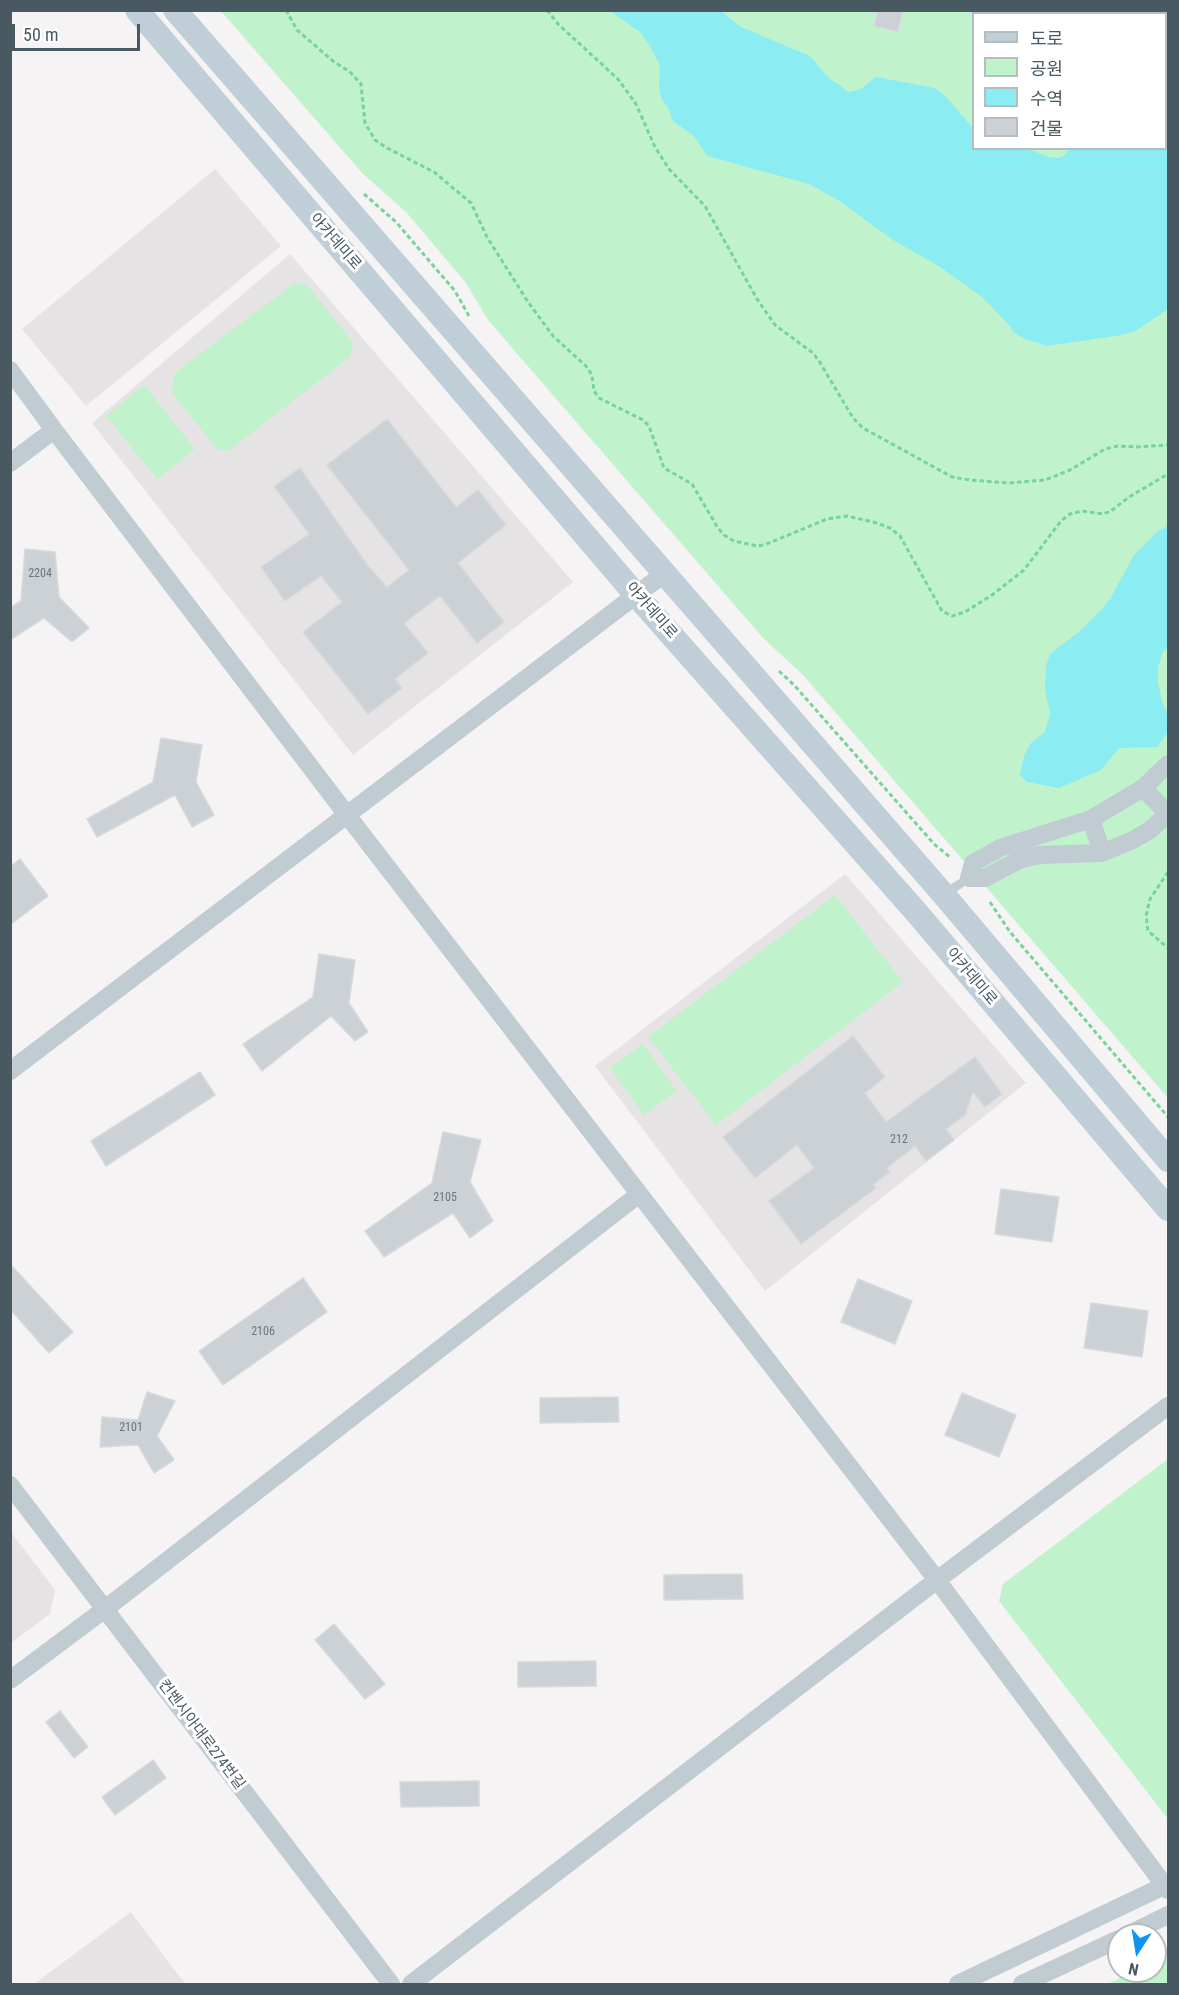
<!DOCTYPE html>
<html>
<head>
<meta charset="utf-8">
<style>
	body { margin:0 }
	#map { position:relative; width:1179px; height:1995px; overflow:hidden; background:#f5f3f3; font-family:"Roboto Condensed","Noto Sans KR",sans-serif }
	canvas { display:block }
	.frame { position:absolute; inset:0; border:12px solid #495962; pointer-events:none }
	.legend { position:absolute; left:972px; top:12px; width:195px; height:138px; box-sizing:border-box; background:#fff; border:2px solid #b6bdc0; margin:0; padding:8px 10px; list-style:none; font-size:18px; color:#495962 }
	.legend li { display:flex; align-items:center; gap:12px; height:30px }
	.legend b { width:30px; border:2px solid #b6bdc0 }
	.north { position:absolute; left:1107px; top:1923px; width:60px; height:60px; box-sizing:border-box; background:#fff; border:2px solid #b6bdc0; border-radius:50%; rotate:192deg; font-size:16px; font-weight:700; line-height:24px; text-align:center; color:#495962 }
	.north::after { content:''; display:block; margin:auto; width:21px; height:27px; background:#1094f1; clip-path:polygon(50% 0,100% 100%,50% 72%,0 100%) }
	.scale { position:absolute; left:12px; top:24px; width:128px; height:27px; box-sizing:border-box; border:3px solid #495962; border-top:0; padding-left:8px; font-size:18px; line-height:21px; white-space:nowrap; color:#495962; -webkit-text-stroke:4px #fff; paint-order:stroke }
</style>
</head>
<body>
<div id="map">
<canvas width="1179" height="1995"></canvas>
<div class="frame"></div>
<ul class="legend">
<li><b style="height:8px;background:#c0ced7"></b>도로</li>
<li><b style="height:16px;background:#c0f3cc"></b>공원</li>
<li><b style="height:16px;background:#8becf2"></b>수역</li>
<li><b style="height:16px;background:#ccd1d5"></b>건물</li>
</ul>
<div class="north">N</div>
<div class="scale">50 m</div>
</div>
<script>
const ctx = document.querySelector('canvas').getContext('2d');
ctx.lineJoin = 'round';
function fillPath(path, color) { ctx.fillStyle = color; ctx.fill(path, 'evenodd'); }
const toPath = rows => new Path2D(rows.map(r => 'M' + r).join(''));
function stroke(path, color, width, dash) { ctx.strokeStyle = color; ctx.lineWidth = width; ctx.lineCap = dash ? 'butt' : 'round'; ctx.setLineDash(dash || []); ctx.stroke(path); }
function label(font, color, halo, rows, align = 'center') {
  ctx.font = font + ' "Roboto Condensed","Noto Sans KR",sans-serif'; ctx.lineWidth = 6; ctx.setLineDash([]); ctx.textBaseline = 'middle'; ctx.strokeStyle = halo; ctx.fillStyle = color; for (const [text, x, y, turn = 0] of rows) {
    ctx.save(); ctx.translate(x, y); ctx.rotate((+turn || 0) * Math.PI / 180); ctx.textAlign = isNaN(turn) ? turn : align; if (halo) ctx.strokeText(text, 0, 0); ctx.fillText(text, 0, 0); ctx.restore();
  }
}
fillPath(toPath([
	[215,169,281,246,86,406,22,329],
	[290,254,573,582,353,755,92,423],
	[845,874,1026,1083,765,1291,595,1066],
	[11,1532,55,1590,50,1614,11,1643],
	[131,1912,185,1984,34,1984]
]), '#e6e3e5');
fillPath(toPath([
	[221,11,1168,11,1168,1098,804,676,763,638,488,320,466,283,406,212,363,174],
	[974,14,1166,14,1166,148,974,148],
	[298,283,308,286,353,343,350,357,228,451,217,449,172,393,173,377,177,371,292,285],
	[144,385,195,449,157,479,106,416],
	[835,895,903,982,716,1125,648,1037],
	[643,1044,677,1091,644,1115,610,1068],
	[1168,1459,1168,1819,999,1601,1003,1584],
	[1168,1957,1168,1984,1107,1984,1137,1971,1155,1971,1155,1963]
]), '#c0f3cc');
fillPath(toPath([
	[610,11,721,11,741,27,810,56,829,78,849,92,861,89,876,77,935,88,946,97,973,128,974,148,1029,149,1048,157,1057,158,1064,156,1069,149,1168,149,1168,309,1137,330,1122,335,1047,346,1023,338,1013,332,1010,326,982,297,937,265,893,240,838,200,809,184,707,156,694,136,673,121,668,108,661,98,659,84,660,69,659,63,648,43,640,32],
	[1168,526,1168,647,1163,652,1158,667,1158,683,1163,705,1168,714,1168,732,1157,747,1119,748,1101,770,1059,788,1027,782,1020,775,1024,756,1031,743,1045,732,1050,714,1045,689,1046,666,1050,654,1080,631,1100,611,1110,599,1134,555,1158,531]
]), '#8becf2');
const building = toPath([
	[878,10,903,10,898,32,874,26,878,10],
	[387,419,456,507,478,490,506,525,458,563,504,622,477,643,440,596,404,623,428,653,395,679,402,688,368,714,303,632,342,602,321,576,285,601,261,567,309,534,274,486,300,468,368,566,387,587,409,570,327,465,387,419],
	[25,549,55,552,59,597,89,628,72,642,44,618,10,640,10,608,21,601,25,549],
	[161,738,202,745,196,782,214,815,192,827,175,795,97,837,87,819,153,782,161,738],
	[20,859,48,896,10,925,10,867,20,859],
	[319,954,355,960,349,1003,368,1032,355,1041,331,1016,262,1071,243,1044,313,997,319,954],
	[853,1036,885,1077,865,1093,886,1122,975,1057,1002,1094,985,1107,973,1092,965,1115,946,1129,954,1140,926,1161,915,1146,887,1168,890,1172,873,1185,876,1188,801,1244,769,1201,814,1168,797,1145,755,1178,723,1137,853,1036],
	[200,1072,215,1095,106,1166,91,1141,200,1072],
	[443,1132,481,1140,470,1182,493,1221,470,1238,453,1213,384,1257,365,1231,432,1183,443,1132],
	[1001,1189,1059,1197,1052,1242,995,1234,1001,1189],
	[10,1264,73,1332,49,1353,10,1309,10,1264],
	[303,1278,327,1312,223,1385,199,1351,303,1278],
	[858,1279,912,1301,895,1344,841,1322,858,1279],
	[1091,1303,1148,1311,1142,1357,1084,1348,1091,1303],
	[147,1392,175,1401,157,1436,174,1460,154,1473,138,1445,100,1447,102,1417,138,1420,147,1392],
	[962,1393,1016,1415,999,1457,945,1435,962,1393],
	[618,1397,619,1422,540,1423,540,1398,618,1397],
	[742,1574,743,1599,664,1600,664,1575,742,1574],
	[334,1624,385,1684,365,1699,315,1640,334,1624],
	[596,1661,596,1686,518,1687,518,1662,596,1661],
	[60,1711,88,1747,74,1758,46,1722,60,1711],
	[153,1760,166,1778,115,1815,102,1797,153,1760],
	[479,1781,479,1806,401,1807,400,1782,479,1781]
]);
fillPath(building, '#ccd1d5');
stroke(building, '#d6dade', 1.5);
stroke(toPath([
	[286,10,297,30,333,61,350,72,361,84,365,123,375,140,387,148,434,172,471,203,487,237,528,302,553,336,586,366,592,375,594,391,599,398,643,420,649,426,664,468,692,484,718,528,724,535,734,541,757,546,764,545,827,519,847,516,877,523,890,528,900,536,942,611,952,616,965,612,992,595,1024,570,1061,521,1070,514,1082,511,1103,514,1111,511,1129,497,1168,474],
	[547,10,559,25,618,79,636,104,655,147,669,169,705,206,757,299,775,325,813,353,819,361,853,418,863,428,952,477,970,480,1008,483,1045,480,1070,470,1105,449,1118,446,1138,447,1168,445],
	[364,194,396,222,455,291,469,316],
	[779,671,794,685,934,844,951,858],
	[1168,872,1150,899,1146,916,1148,931,1168,948],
	[990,902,1010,932,1168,1117]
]), '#76d497', 3, [4.5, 3]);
stroke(toPath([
	[946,893,969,878]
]), '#c0ccd2', 9);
stroke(toPath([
	[10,370,54,430,347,815,937,1580,1168,1890],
	[10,463,54,430],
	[1168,764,1143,788,1091,819,1000,848,973,863,969,878,985,878,1019,860,1039,855,1102,853,1133,840,1150,830,1168,814],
	[1143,788,1168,814],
	[1091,819,1102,853],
	[10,1071,665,573],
	[10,1485,391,1984],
	[10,1680,105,1609,638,1195],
	[1127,1935,1168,1915],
	[411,1984,937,1580,1168,1406],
	[958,1984,1168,1884],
	[1022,1984,1119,1939]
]), '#c0ccd2', 18);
stroke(toPath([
	[137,10,636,595,917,913,1168,1209],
	[175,10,944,895,1168,1160]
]), '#c0ced7', 24);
label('12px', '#6a777f', null, [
	["2204",40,574],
	["212",899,1140],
	["2105",445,1198],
	["2106",263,1332],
	["2101",131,1428]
]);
label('15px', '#495962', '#fff', [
	["아카데미로",335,242,49],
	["아카데미로",651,611,49],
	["아카데미로",971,977,50],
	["컨벤시아대로274번길",201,1735,53]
]);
</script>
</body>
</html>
